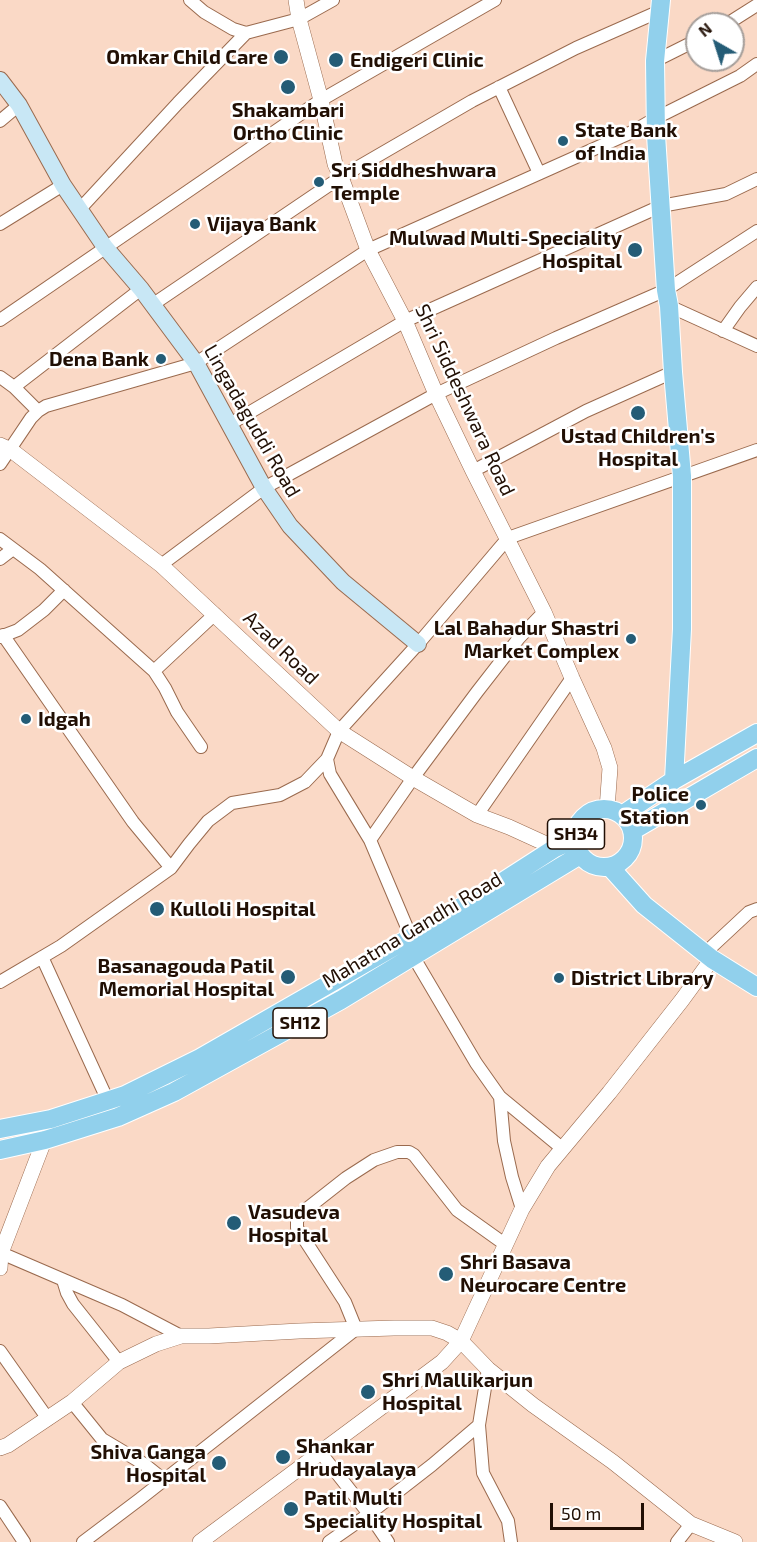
<!DOCTYPE html>
<html>
<head>
<meta charset="utf-8">
<style>
	body { margin:0 }
	#map { position:relative; width:757px; height:1542px; overflow:hidden; background:#fad9c6; font-family:"Exo 2",sans-serif }
	canvas { display:block }
	.north { position:absolute; left:685px; top:12px; width:60px; height:60px; box-sizing:border-box; background:#fff; border:2px solid #a69f9b; border-radius:50%; rotate:321deg; font-size:16px; font-weight:700; line-height:24px; text-align:center; color:#210f04 }
	.north::after { content:''; display:block; margin:auto; width:21px; height:27px; background:#245c76; clip-path:polygon(50% 0,100% 100%,50% 72%,0 100%) }
	.scale { position:absolute; left:550px; top:1503px; width:94px; height:27px; box-sizing:border-box; border:3px solid #210f04; border-top:0; padding-left:8px; font-size:18px; line-height:21px; white-space:nowrap; color:#210f04; -webkit-text-stroke:4px #fff; paint-order:stroke }
</style>
</head>
<body>
<div id="map">
<canvas width="757" height="1542"></canvas>
<div class="north">N</div>
<div class="scale">50 m</div>
</div>
<script>
const ctx = document.querySelector('canvas').getContext('2d');
ctx.lineJoin = 'round';
const toPath = rows => new Path2D(rows.map(r => 'M' + r).join(''));
function stroke(path, color, width, dash) { ctx.strokeStyle = color; ctx.lineWidth = width; ctx.lineCap = dash ? 'butt' : 'round'; ctx.setLineDash(dash || []); ctx.stroke(path); }
function label(font, color, halo, rows, align = 'center') {
  ctx.font = font + ' "Exo 2",sans-serif'; ctx.lineWidth = 5; ctx.setLineDash([]); ctx.textBaseline = 'middle'; ctx.strokeStyle = halo; ctx.fillStyle = color; for (const [text, x, y, turn = 0] of rows) {
    ctx.save(); ctx.translate(x, y); ctx.rotate((+turn || 0) * Math.PI / 180); ctx.textAlign = isNaN(turn) ? turn : align; if (halo) ctx.strokeText(text, 0, 0); ctx.fillText(text, 0, 0); ctx.restore();
  }
}
const minor = toPath([
	[190,0,204,12,233,29,246,33,299,19,333,0],
	[727,24,757,5],
	[655,61,697,40],
	[499,87,539,173],
	[0,121,19,105],
	[79,210,178,103,246,33],
	[0,224,63,185],
	[152,305,341,177,472,101,576,48,660,11],
	[669,306,757,346],
	[0,320,321,100,495,0],
	[723,331,740,307,757,287],
	[0,377,14,387,38,411],
	[14,387,141,289],
	[230,424,405,321,661,206,726,194,757,179],
	[0,464,31,418,38,411,46,406,196,363,368,250,632,132,656,118,740,76,757,64],
	[473,471,586,411,673,372],
	[0,539,40,569,154,671,165,688,177,712,201,747],
	[0,559,13,549],
	[161,565,264,488,436,394,556,338,666,290,757,231],
	[3,635,133,822,171,868],
	[0,637,18,630,44,610,64,590],
	[154,671,215,614],
	[327,759,330,774,370,840,411,937],
	[477,815,572,678],
	[370,840,413,778,477,692,519,638,544,612],
	[705,953,749,912,757,909],
	[413,956,476,1063,500,1097,563,1149],
	[42,957,108,1101],
	[0,982,61,946,171,868,189,844,208,821,232,803,280,795,305,782,327,759,339,731,418,644,508,538,757,450],
	[500,1097,504,1141,512,1177,522,1209],
	[1,1253,122,1305,181,1336],
	[63,1280,67,1293,73,1304,119,1362],
	[0,1351,48,1419],
	[488,1369,479,1425,483,1473,508,1521,511,1542],
	[72,1402,102,1439,144,1464,164,1480],
	[320,1452,369,1514,388,1542],
	[0,1506,24,1542],
	[83,1542,140,1499,356,1329,345,1302,297,1228,297,1220,304,1211,346,1178,374,1160,397,1152,409,1152,414,1155,457,1210,506,1245],
	[329,1542,369,1514,432,1465,479,1425],
	[677,1542,691,1524]
]);
const tertiary = toPath([
	[296,0,299,19,321,100,335,164,341,177,368,250,405,321,436,394,473,471,544,612,572,678,604,748,610,768,607,809],
	[0,445,11,450,161,565,339,731,413,778,477,815,509,827,555,848],
	[0,1268,1,1253,47,1133],
	[0,1448,8,1445,72,1402,119,1362,156,1344,181,1336,209,1336,299,1331,394,1328,432,1328,447,1333,461,1341,488,1369,533,1405,613,1462,691,1524,735,1542],
	[200,1542,442,1362,461,1341,522,1209,548,1166,609,1093,682,1000,712,959]
]);
const secondary = toPath([
	[0,80,19,105,63,185,105,247,141,289,196,363,264,488,290,526,343,582,418,644]
]);
const primary = toPath([
	[661,0,655,61,656,135,666,290,669,306,673,372,682,476,682,629,674,780],
	'575 838a29 29 0 1 1 58 0a29 29 0 1 1-58 0Z',
	[622,815,674,780,757,733],
	[632,831,757,758],
	[610,867,644,905,712,959,757,987],
	[0,1129,51,1119,125,1095,200,1058,411,937,496,886,555,848,575,839],
	[0,1150,45,1140,118,1117,174,1092,341,1000,580,855]
]);
stroke(minor, '#9a6a4e', 14);
stroke(tertiary, '#9a6a4e', 16);
stroke(secondary, '#9a6a4e', 18);
stroke(primary, '#fff', 20);
stroke(minor, '#fff', 12);
stroke(tertiary, '#fff', 15);
stroke(secondary, '#c8e7f5', 16);
stroke(primary, '#91d0ec', 18);
for (const [x, y, r, color] of [
	[281,57,8,"#245c76"],
	[336,60,8,"#245c76"],
	[288,87,8,"#245c76"],
	[563,141,6,"#245c76"],
	[319,182,6,"#245c76"],
	[195,224,6,"#245c76"],
	[635,250,8,"#245c76"],
	[161,359,6,"#245c76"],
	[638,413,8,"#245c76"],
	[631,639,6,"#245c76"],
	[26,719,6,"#245c76"],
	[701,805,6,"#245c76"],
	[157,909,8,"#245c76"],
	[288,977,8,"#245c76"],
	[559,978,6,"#245c76"],
	[234,1223,8,"#245c76"],
	[446,1274,8,"#245c76"],
	[368,1392,8,"#245c76"],
	[283,1457,8,"#245c76"],
	[219,1463,8,"#245c76"],
	[291,1509,8,"#245c76"]
]) { const dot = new Path2D(); dot.arc(x, y, r, 0, 2 * Math.PI); ctx.fillStyle = color; ctx.fill(dot); stroke(dot, '#fff', 2); }
for (const [x, y, w] of [
	[576,834,57],
	[300,1023,54]
]) { const box = new Path2D(); box.roundRect(x - w / 2, y - 15, w, 30, 4.5); ctx.fillStyle = '#fff'; ctx.fill(box); stroke(box, '#210f04', 1.5); }
label('bold 18px', '#210f04', null, [
	["SH34",576,834],
	["SH12",300,1023]
]);
label('bold 20px', '#210f04', '#fff', [
	["Omkar Child Care",268,57,"right"],
	["Endigeri Clinic",350,60],
	["Shakambari",288,110,"center"],
	["Ortho Clinic",288,133,"center"],
	["State Bank",575,130],
	["of India",575,153],
	["Sri Siddheshwara",331,170],
	["Temple",331,193],
	["Vijaya Bank",207,224],
	["Mulwad Multi-Speciality",622,238,"right"],
	["Hospital",622,261,"right"],
	["Dena Bank",149,359,"right"],
	["Ustad Children's",638,436,"center"],
	["Hospital",638,459,"center"],
	["Lal Bahadur Shastri",619,628,"right"],
	["Market Complex",619,651,"right"],
	["Idgah",38,719],
	["Police",689,794,"right"],
	["Station",689,817,"right"],
	["Kulloli Hospital",170,909],
	["Basanagouda Patil",274,966,"right"],
	["Memorial Hospital",274,989,"right"],
	["District Library",571,978],
	["Vasudeva",248,1212],
	["Hospital",248,1235],
	["Shri Basava",460,1262],
	["Neurocare Centre",460,1285],
	["Shri Mallikarjun",382,1380],
	["Hospital",382,1403],
	["Shankar",296,1446],
	["Hrudayalaya",296,1469],
	["Shiva Ganga",206,1452,"right"],
	["Hospital",206,1475,"right"],
	["Patil Multi",304,1498],
	["Speciality Hospital",304,1521]
], 'left');
label('20px', '#210f04', '#fff', [
	["Shri Siddeshwara Road",465,400,65],
	["Lingadaguddi Road",252,421,60],
	["Azad Road",281,648,44],
	["Mahatma Gandhi Road",412,930,-31]
]);
</script>
</body>
</html>
